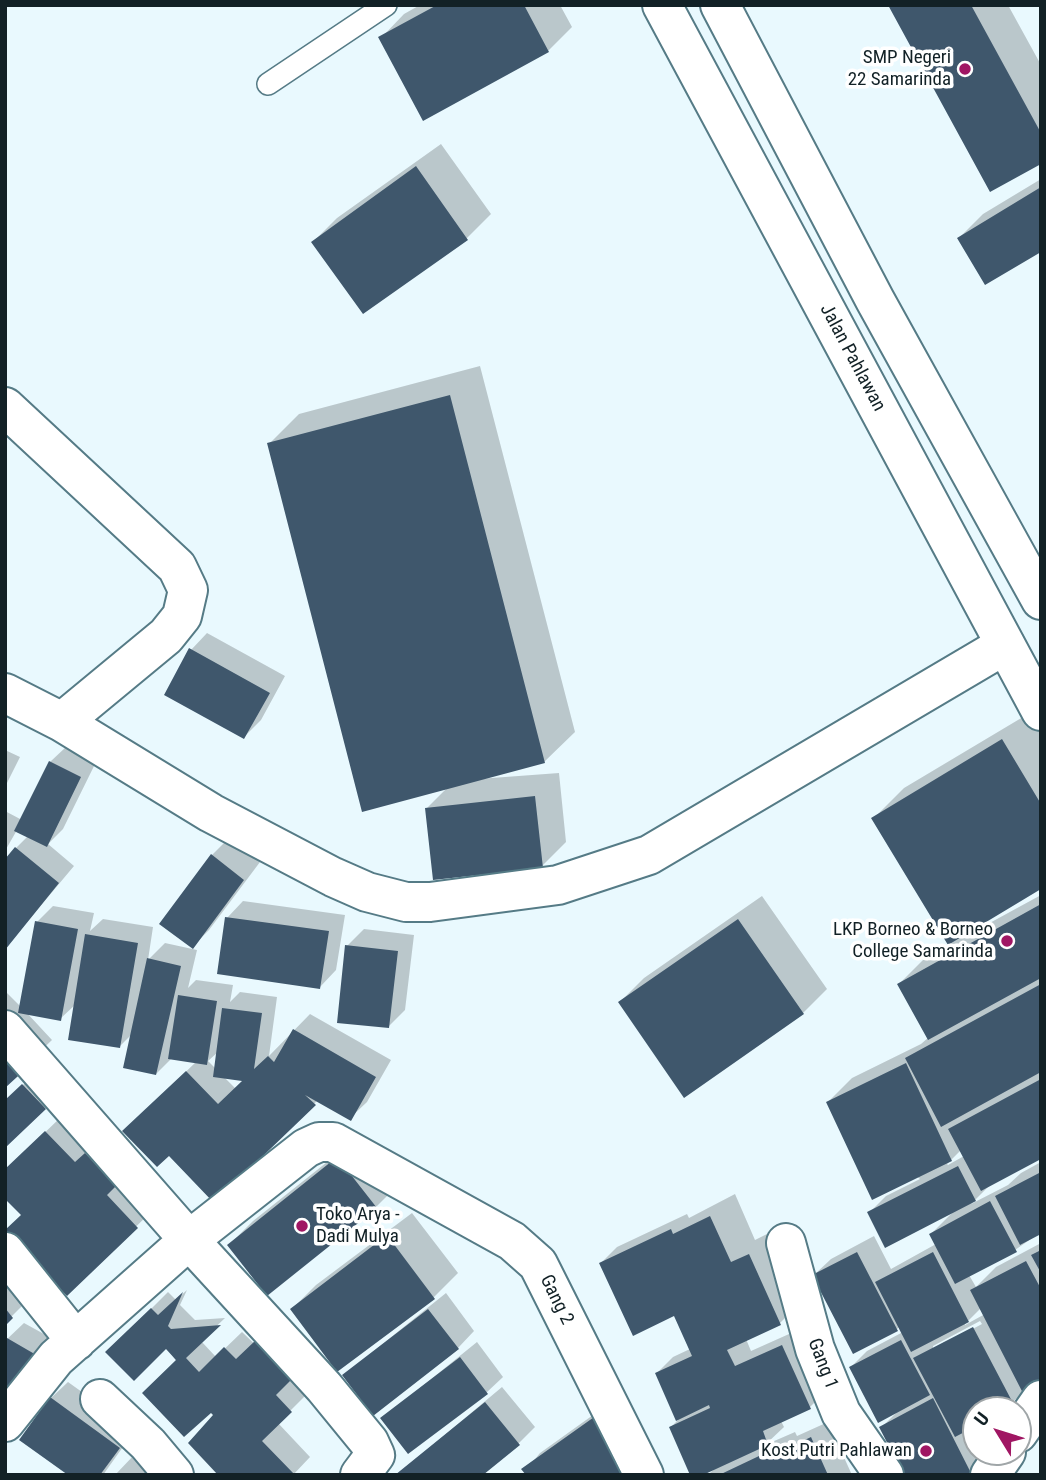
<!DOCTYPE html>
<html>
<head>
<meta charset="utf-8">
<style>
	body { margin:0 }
	#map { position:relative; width:1046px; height:1480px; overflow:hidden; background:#e9f9fe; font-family:"Roboto Condensed",sans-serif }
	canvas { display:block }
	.frame { position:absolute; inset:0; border:7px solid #122126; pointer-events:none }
	.north { position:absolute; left:962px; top:1396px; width:70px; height:70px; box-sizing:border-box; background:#fff; border:2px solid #a0a6a8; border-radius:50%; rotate:308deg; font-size:19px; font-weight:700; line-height:28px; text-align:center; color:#122126 }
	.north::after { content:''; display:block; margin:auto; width:24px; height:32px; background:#a01663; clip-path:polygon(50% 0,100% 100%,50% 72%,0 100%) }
</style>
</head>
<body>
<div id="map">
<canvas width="1046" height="1480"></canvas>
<div class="frame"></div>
<div class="north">U</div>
</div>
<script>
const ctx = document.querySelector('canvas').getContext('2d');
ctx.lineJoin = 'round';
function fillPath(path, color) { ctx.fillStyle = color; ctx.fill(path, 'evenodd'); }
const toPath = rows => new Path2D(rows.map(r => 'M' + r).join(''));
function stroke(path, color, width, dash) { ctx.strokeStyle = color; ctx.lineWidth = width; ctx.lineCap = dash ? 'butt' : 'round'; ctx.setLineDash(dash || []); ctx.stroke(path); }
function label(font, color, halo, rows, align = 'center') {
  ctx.font = font + ' "Roboto Condensed",sans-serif'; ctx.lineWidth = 7; ctx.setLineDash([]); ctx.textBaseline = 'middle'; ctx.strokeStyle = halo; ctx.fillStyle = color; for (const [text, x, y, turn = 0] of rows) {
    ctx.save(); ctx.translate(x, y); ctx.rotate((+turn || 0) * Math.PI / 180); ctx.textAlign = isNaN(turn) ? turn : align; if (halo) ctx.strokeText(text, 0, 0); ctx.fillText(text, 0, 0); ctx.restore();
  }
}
fillPath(toPath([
	[420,5,560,5,572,27,548,51,381,38,404,14],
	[890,5,1008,5,1041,65,1041,162],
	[441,144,491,214,467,238,364,312,313,242,337,218],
	[1041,179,1041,250,959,238,983,214],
	[480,366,575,732,544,762,478,779,559,773,566,842,542,866,427,808,448,787,269,444,299,414],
	[207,633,285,676,261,720,244,737,191,650],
	[1033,711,1041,724,1041,887,963,934,964,937,1041,895,1041,1157,992,1183,971,1204,1008,1185,1021,1173,1041,1162,1041,1232,1015,1250,969,1275,976,1287,996,1267,1041,1243,1041,1389,1025,1392,1002,1410,976,1410,976,1424,972,1426,976,1434,976,1452,985,1452,988,1475,906,1475,881,1428,898,1411,851,1367,867,1351,903,1332,900,1326,897,1329,814,1275,831,1259,874,1236,891,1269,936,1244,931,1234,953,1212,869,1213,886,1196,920,1179,828,1102,852,1078,921,1044,929,1037,899,984,923,960,950,945,874,818,904,788],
	[961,1150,964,1156,948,1165,947,1164],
	[981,1308,985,1314,965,1325,965,1324],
	[980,1321,982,1324,933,1350,933,1346],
	[67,746,97,760,63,829,48,844,74,866,6,947,16,848,28,836,17,830,5,851,5,811,22,820,50,762],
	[5,750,20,757,5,787],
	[228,839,260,862,209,930,193,946,212,855],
	[762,896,827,989,803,1013,620,1002,644,978],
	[243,901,345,915,336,970,320,987,227,918],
	[53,906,94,913,90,931,103,919,153,927,148,960,165,943,197,950,188,988,196,980,233,985,230,1002,240,992,277,997,269,1056,310,1014,391,1060,367,1102,350,1118,318,1100,214,1201,141,1115,197,1061,172,1058,156,1074,132,1034,120,1046,76,1004,60,1019,26,1012,52,1040,5,1085,5,991,21,1007,37,922],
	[218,1052,216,1069,208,1061],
	[224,1077,245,1080,236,1089],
	[364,929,414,935,405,1010,388,1027,347,946],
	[40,1069,61,1092,44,1108,5,1102],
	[62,1116,153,1210,67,1294,23,1215,5,1171],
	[361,1135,400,1183,376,1207,229,1245,253,1221],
	[735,1194,755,1240,773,1231,804,1299,780,1323,746,1339,751,1351,798,1330,826,1391,810,1407,781,1421,784,1427,765,1445,795,1432,797,1436,828,1422,852,1475,708,1475,715,1468,671,1427,678,1420,657,1373,673,1357,690,1349,674,1314,601,1263,617,1247,687,1214,689,1218],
	[412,1213,458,1273,434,1297,338,1370,292,1309,316,1285],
	[11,1279,28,1300,5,1323,5,1284],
	[187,1290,180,1305,195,1320,225,1318,201,1341,216,1357,242,1332,307,1394,278,1423,310,1457,293,1475,216,1415,166,1347,108,1352,168,1292,176,1300],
	[446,1293,474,1331,458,1348,344,1375],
	[24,1323,53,1339,5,1405,5,1341],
	[477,1342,503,1377,486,1393,383,1418],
	[68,1382,135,1430,103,1475,70,1475,51,1398],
	[502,1387,535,1427,519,1443,480,1475,397,1475],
	[614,1400,631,1475,522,1475,540,1453],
	[135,1454,163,1475,115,1475]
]), '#0003');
fillPath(toPath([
	[437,5,524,5,549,52,423,121,378,37],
	[888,5,971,5,1041,133,1041,164,990,192],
	[416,166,468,240,363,314,311,242],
	[1041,187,1041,252,985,285,957,238],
	[450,395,545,763,362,812,267,443],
	[189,648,270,693,244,739,164,695],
	[1002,739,1041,804,1041,889,948,945,871,818],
	[49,761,81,777,47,847,14,831],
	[535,796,543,868,433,880,425,808],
	[15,847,59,883,5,950,5,859],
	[211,854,244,880,193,949,159,924],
	[1041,904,1041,978,928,1040,897,984],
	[225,917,329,931,320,989,217,974],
	[738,919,804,1014,684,1098,618,1002],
	[35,921,78,929,61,1021,18,1013],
	[85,934,138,943,120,1048,68,1040],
	[345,945,398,951,389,1028,337,1023],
	[147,958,181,966,156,1075,123,1068],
	[1041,984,1041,1072,941,1127,905,1058],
	[178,995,217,1001,207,1065,168,1059],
	[222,1008,262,1013,254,1069,268,1056,274,1062,293,1029,376,1077,351,1121,305,1095,316,1105,214,1203,169,1156,157,1167,122,1131,186,1071,218,1104,242,1081,213,1077],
	[5,1040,29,1066,5,1088],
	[906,1063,952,1161,872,1200,826,1102],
	[1041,1079,1041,1159,981,1191,948,1129],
	[22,1084,46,1109,5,1148,5,1100],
	[45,1131,75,1162,85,1153,116,1186,107,1195,138,1228,67,1296,35,1263,5,1245,5,1230,21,1215,5,1199,5,1169],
	[337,1157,377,1208,267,1296,227,1245],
	[958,1166,976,1201,885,1248,867,1212],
	[1041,1172,1041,1234,1020,1245,995,1196],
	[990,1201,1017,1252,955,1284,929,1234],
	[710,1216,731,1262,749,1254,781,1325,727,1350,735,1366,782,1345,811,1409,763,1431,768,1445,703,1475,690,1475,669,1427,710,1408,709,1405,676,1421,655,1373,692,1356,674,1316,633,1336,599,1263,671,1229,673,1234],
	[387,1235,435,1299,337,1372,290,1309],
	[1041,1250,1041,1273,1031,1255],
	[857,1252,898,1331,853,1354,812,1275],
	[933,1252,969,1322,911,1352,875,1282],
	[1026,1261,1041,1289,1041,1391,1026,1399,970,1290],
	[183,1292,168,1326,171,1329,221,1325,186,1358,199,1372,224,1347,236,1359,257,1339,293,1378,276,1395,292,1412,262,1441,295,1475,218,1475,188,1443,213,1415,211,1413,184,1437,142,1393,176,1360,166,1349,134,1381,105,1352,151,1308,158,1315],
	[5,1308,13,1318,5,1326],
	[428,1309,459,1349,373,1416,342,1375],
	[973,1327,1014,1405,1006,1410,976,1410,976,1426,955,1437,913,1358],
	[7,1338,38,1356,5,1402,5,1339],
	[901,1340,930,1395,878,1423,849,1367],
	[460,1357,488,1394,408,1454,380,1418],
	[50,1397,120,1448,100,1475,68,1475,19,1440],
	[933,1398,972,1475,904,1475,879,1427],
	[485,1402,520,1445,483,1475,395,1475],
	[597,1415,633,1475,526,1475,521,1469],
	[811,1437,828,1475,719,1475,778,1447,780,1452]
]), '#3f576c');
const service = toPath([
	[268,84,386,5]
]);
const minor = toPath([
	[5,407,177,567,188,590,182,616,166,636,62,722],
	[5,693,62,722,211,813,333,877,367,892,406,902,430,902,558,885,649,855,1005,645],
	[5,1030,189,1240,324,1387,369,1442,375,1455,360,1475],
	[786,1243,815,1349,841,1413,884,1475],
	[5,1252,76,1341],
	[100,1399,148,1444,174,1475],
	[5,1422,56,1358,189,1240,306,1148,319,1142,333,1142,512,1241,538,1264,644,1475]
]);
const tertiary = toPath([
	[662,5,1041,711],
	[720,5,875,300,1041,600],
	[1018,1433,1041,1400],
	[990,1475,1006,1452]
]);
stroke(service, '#557b86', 24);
stroke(minor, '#557b86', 42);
stroke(tertiary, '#557b86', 42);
stroke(service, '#fff', 21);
stroke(minor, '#fff', 38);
stroke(tertiary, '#fff', 38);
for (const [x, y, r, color] of [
	[965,69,7,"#a01663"],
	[1007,941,7,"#a01663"],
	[302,1226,7,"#a01663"],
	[926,1451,7,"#a01663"]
]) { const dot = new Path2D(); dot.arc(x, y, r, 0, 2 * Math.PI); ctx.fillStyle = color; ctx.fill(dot); stroke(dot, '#fff', 2.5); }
label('19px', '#122126', '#fff', [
	["SMP Negeri",951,58],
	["22 Samarinda",951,80],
	["LKP Borneo & Borneo",993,930],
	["College Samarinda",993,952],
	["Toko Arya -",316,1215,"left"],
	["Dadi Mulya",316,1237,"left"],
	["Kost Putri Pahlawan",912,1451]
], 'right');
label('19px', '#122126', '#fff', [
	["Jalan Pahlawan",852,358,62],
	["Gang 2",556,1300,64],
	["Gang 1",822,1364,69]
]);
</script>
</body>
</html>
